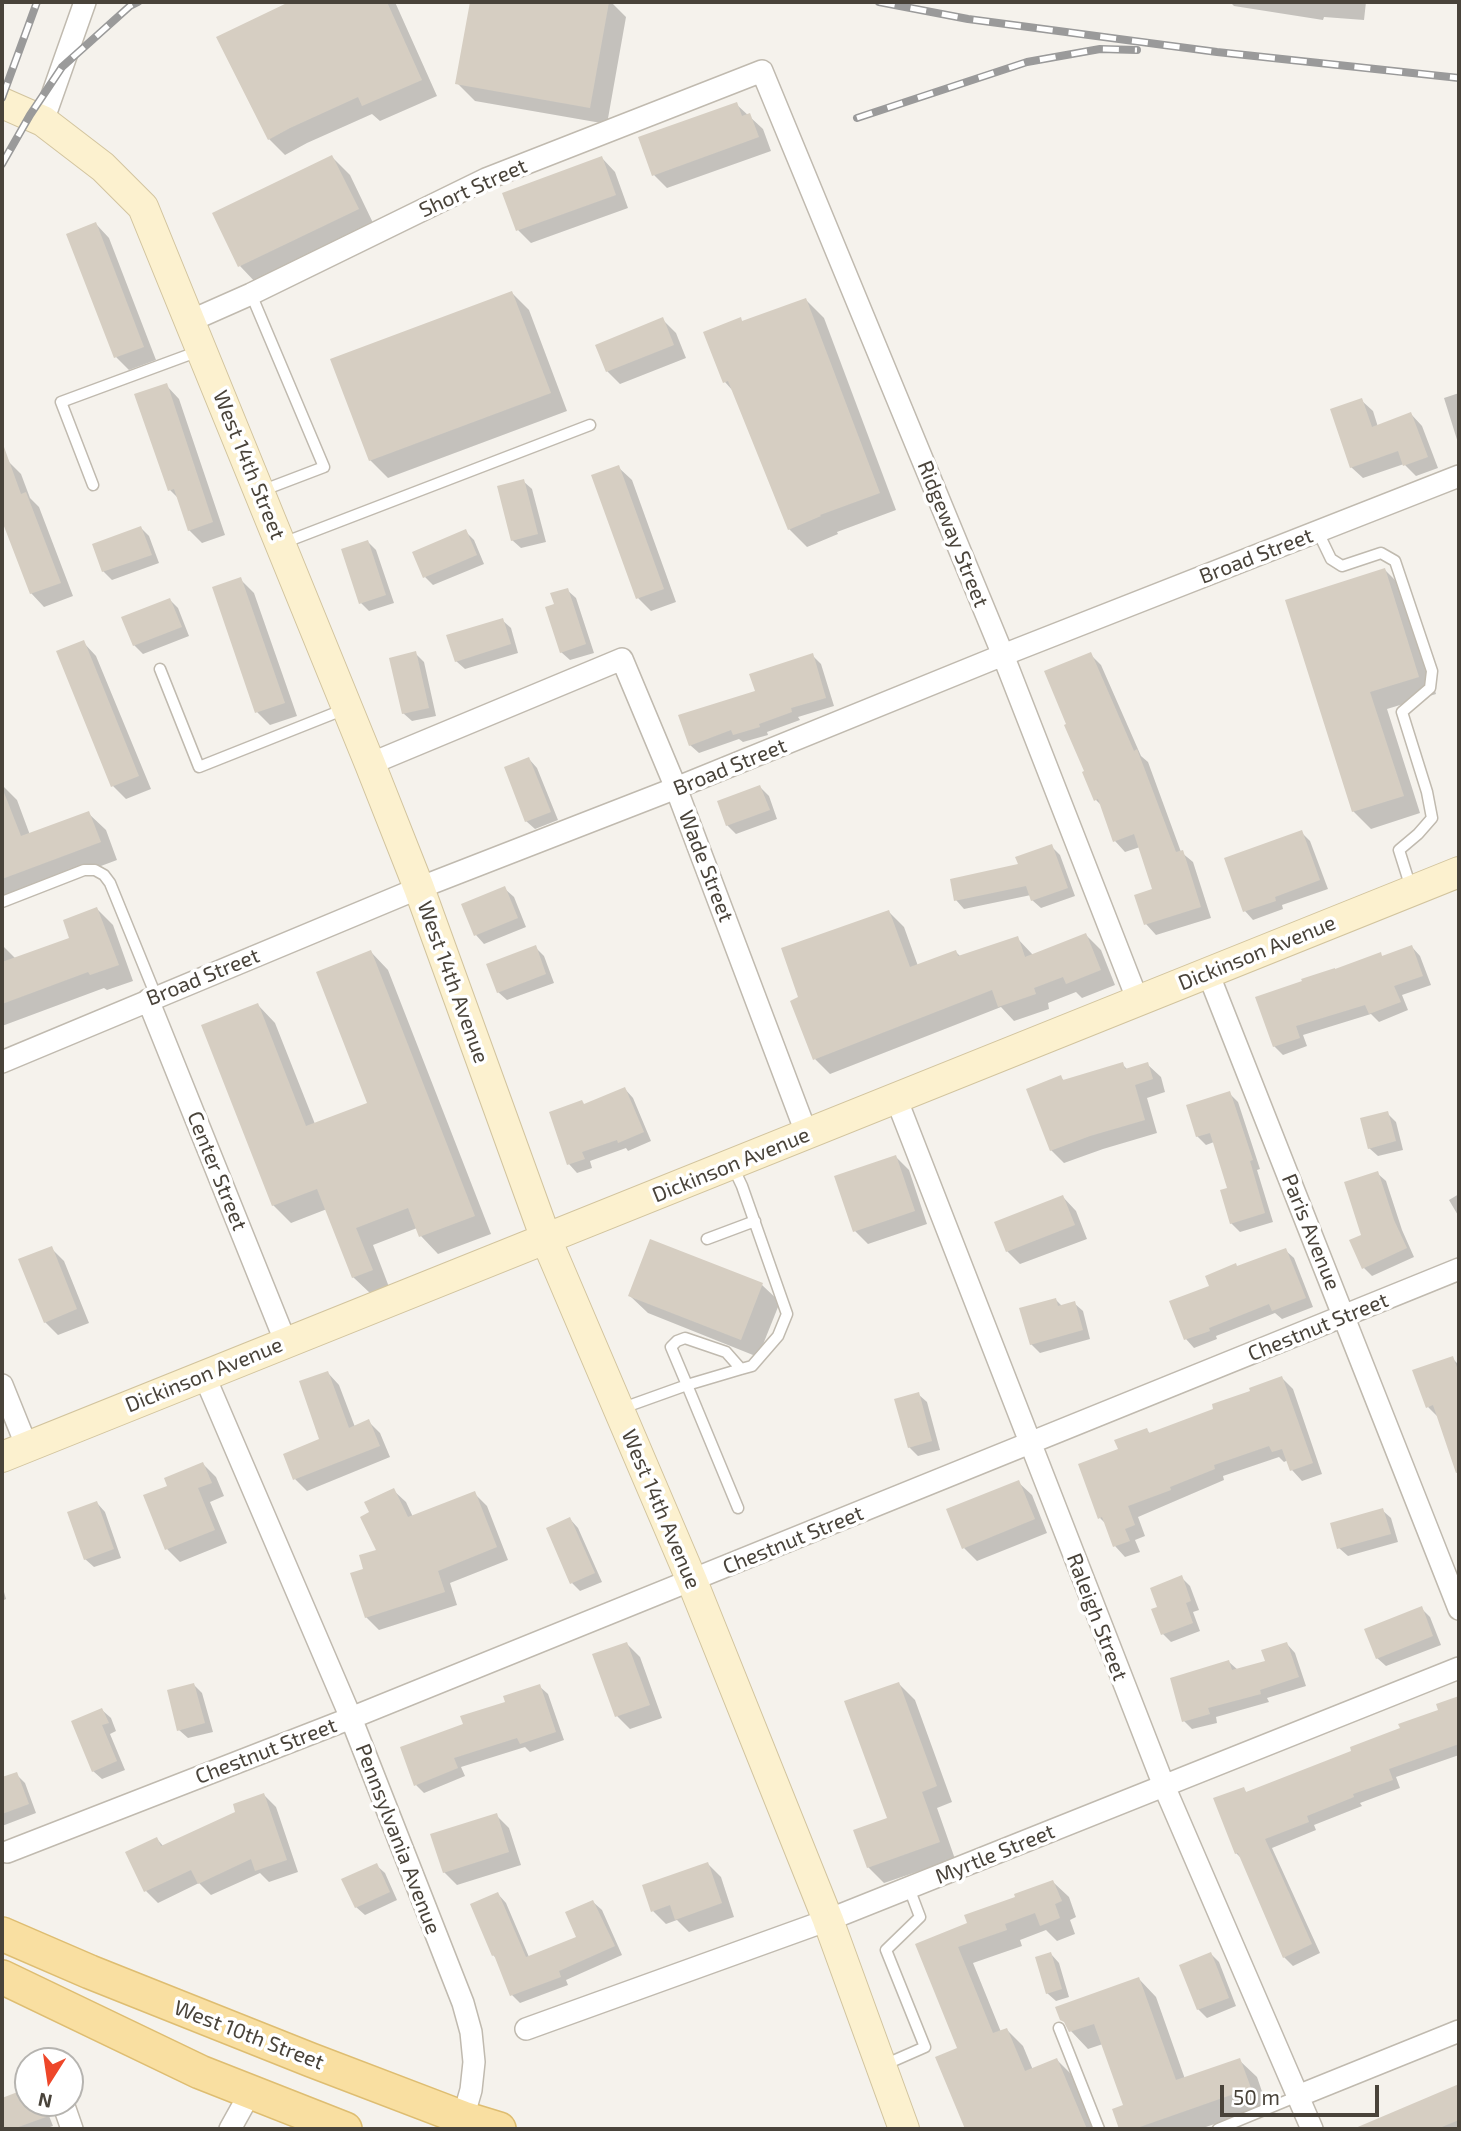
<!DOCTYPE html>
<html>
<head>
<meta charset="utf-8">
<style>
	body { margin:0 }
	#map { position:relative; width:1461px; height:2131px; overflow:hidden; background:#f5f2ec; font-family:"Exo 2",sans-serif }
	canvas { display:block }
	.frame { position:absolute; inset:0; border:4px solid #49433a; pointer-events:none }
	.north { position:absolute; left:14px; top:2047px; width:70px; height:70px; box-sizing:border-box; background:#fff; border:2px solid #b6b4b0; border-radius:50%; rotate:192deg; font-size:19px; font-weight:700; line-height:28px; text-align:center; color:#49433a }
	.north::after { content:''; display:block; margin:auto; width:24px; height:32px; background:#ee472a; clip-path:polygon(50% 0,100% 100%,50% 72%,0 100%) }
	.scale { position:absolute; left:1220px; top:2085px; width:159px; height:32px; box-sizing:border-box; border:4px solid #49433a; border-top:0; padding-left:9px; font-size:21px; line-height:24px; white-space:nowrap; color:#49433a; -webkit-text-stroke:5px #fff; paint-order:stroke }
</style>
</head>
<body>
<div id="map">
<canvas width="1461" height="2131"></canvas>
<div class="frame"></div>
<div class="north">N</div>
<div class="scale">50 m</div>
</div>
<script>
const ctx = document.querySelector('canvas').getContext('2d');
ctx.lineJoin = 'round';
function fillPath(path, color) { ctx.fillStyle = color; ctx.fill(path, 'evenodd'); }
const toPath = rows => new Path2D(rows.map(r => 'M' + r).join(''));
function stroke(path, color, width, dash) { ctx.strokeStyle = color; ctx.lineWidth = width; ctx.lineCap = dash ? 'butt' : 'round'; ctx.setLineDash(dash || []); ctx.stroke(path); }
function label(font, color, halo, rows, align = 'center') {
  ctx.font = font + ' "Exo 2",sans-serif'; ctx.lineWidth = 7; ctx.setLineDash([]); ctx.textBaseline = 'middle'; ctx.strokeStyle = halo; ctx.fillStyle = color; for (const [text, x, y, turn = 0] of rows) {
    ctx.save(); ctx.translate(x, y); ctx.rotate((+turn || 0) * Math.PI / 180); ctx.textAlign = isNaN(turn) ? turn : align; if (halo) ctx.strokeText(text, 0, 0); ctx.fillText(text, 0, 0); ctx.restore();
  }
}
fillPath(toPath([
	[292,2,395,2,437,96,380,121,372,114,307,143,285,155,269,139,218,37],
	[472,2,611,2,626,17,607,124,475,101,457,83],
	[1230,2,1366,2,1364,20,1324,17,1323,20,1234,6],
	[736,104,763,129,771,151,667,188,654,175],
	[332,157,350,175,375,227,257,284,240,266],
	[602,158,615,172,628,208,531,243,518,230],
	[96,224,109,238,156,360,129,370,116,357],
	[512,293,529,310,567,411,388,478,370,460],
	[806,300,824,318,896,510,837,532,838,534,807,547,789,529,733,391,725,382,740,319,744,323],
	[662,319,676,333,686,358,620,384,607,371],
	[166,385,179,399,225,535,202,543,189,530,179,499,170,490],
	[1459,393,1459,446,1444,398],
	[1361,400,1373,411,1378,427,1411,414,1422,426,1438,468,1416,476,1404,464,1363,478,1351,467],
	[8,461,21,474,30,498,39,507,73,596,44,607,31,593,2,516,2,463],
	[618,467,632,480,676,602,651,611,638,598],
	[523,481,532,489,546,542,521,548,512,540],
	[141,528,149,536,159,563,112,580,103,571],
	[465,531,474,540,484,564,433,585,425,577],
	[368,542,376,550,394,603,369,611,361,603],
	[1385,570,1403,588,1436,694,1387,709,1420,813,1371,829,1353,811],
	[240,579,254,593,297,716,270,725,257,712],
	[567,590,576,598,594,653,570,660,561,652,556,605],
	[170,600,178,608,189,636,143,654,134,645],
	[502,620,511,628,518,653,465,669,456,661],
	[83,642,96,656,151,789,126,799,113,786],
	[415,653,424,662,436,716,412,721,403,713],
	[1090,654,1101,665,1141,756,1148,762,1181,852,1193,862,1211,918,1156,935,1146,924,1154,890,1140,847,1125,852,1115,841,1102,806,1096,800],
	[812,655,821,664,834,706,798,717,800,720,767,732,768,735,743,742,739,739,699,753,690,745,757,692],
	[529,759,537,768,558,820,535,829,526,821],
	[2,785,17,800,30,835,88,813,106,830,117,860,2,903],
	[760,787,769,796,777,819,736,834,727,825],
	[1301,832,1310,841,1328,889,1282,905,1283,909,1253,920,1245,911],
	[1051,846,1060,855,1075,896,1041,908,1032,900,1031,895,964,909,956,900,1020,866],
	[505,889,514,897,526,927,484,944,476,935],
	[97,909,113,925,133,981,107,990,104,988,2,1026,2,945,16,959,71,939],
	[889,912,904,927,918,966,956,952,961,957,1017,938,1033,955,1086,935,1101,950,1115,985,1082,998,1076,992,1048,1003,1049,1009,1014,1021,1001,1007,830,1074,815,1059,800,998],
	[535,947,544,956,554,983,507,1000,498,992],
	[1412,947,1420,956,1431,985,1402,995,1408,1010,1379,1022,1371,1014,1303,1035,1307,1046,1283,1055,1274,1046,1304,982,1380,954,1383,957],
	[371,952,388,970,491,1234,438,1254,421,1236,417,1228,373,1245,389,1287,371,1294,353,1277,327,1209,291,1223,273,1205,258,1005,275,1023,315,1124,369,1104],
	[1122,1064,1128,1070,1147,1064,1161,1077,1165,1092,1147,1098,1157,1133,1103,1149,1064,1163,1051,1150,1061,1078,1065,1081],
	[625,1089,633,1098,651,1141,628,1151,626,1148,590,1161,592,1168,577,1173,569,1164,551,1113,585,1106],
	[1229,1093,1238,1102,1260,1169,1257,1170,1273,1222,1240,1232,1231,1223,1229,1189,1214,1142,1206,1145,1197,1136],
	[1387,1113,1396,1122,1403,1150,1378,1156,1369,1148],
	[896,1157,909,1170,927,1224,868,1244,855,1231],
	[1377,1173,1386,1181,1402,1230,1414,1257,1372,1276,1364,1268,1363,1236],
	[1459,1194,1459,1217,1449,1200],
	[1063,1197,1076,1211,1087,1239,1020,1264,1007,1251],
	[51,1248,64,1261,89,1323,58,1335,45,1322],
	[1285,1250,1294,1258,1313,1307,1282,1319,1275,1313,1216,1336,1217,1339,1194,1348,1186,1339,1172,1302,1211,1287,1238,1268],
	[762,1285,780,1302,758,1357,648,1313,630,1296],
	[1056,1300,1062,1306,1074,1303,1083,1311,1090,1339,1040,1353,1031,1344],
	[1452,1358,1459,1365,1459,1458,1450,1450,1440,1419,1428,1407],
	[328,1373,339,1385,355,1427,369,1422,380,1433,390,1457,307,1491,295,1479,285,1455,321,1440],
	[1282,1378,1293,1389,1322,1474,1302,1481,1292,1470,1288,1460,1284,1462,1279,1457,1223,1476,1224,1480,1138,1517,1145,1536,1135,1540,1140,1552,1125,1557,1115,1546,1107,1525,1100,1518,1120,1450,1146,1430,1151,1434,1216,1410],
	[918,1394,927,1402,940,1450,918,1456,909,1447],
	[203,1464,216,1477,224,1496,210,1502,227,1543,180,1562,167,1549,170,1486],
	[1018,1482,1032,1495,1047,1533,977,1561,964,1548],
	[393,1490,406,1502,413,1517,474,1493,487,1506,508,1560,450,1583,457,1605,379,1630,366,1617,365,1570,379,1551],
	[97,1503,105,1512,121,1558,94,1567,85,1559],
	[1382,1510,1391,1518,1398,1542,1348,1556,1339,1548],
	[570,1519,578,1528,602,1582,580,1591,572,1583],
	[1181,1577,1190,1586,1199,1610,1193,1612,1200,1631,1171,1642,1163,1634,1159,1608],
	[2,1585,6,1599,2,1601],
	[1421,1608,1430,1617,1441,1645,1386,1666,1377,1658],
	[627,1644,640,1657,662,1718,630,1729,617,1716],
	[1287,1644,1295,1653,1306,1686,1267,1698,1269,1702,1216,1717,1217,1723,1192,1729,1184,1721,1229,1662,1238,1670,1267,1662],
	[899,1684,915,1700,952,1802,937,1808,955,1859,884,1883,868,1867,889,1820],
	[194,1685,202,1693,213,1732,188,1738,179,1730],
	[539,1686,548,1694,564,1740,530,1752,525,1747,461,1767,465,1776,424,1793,416,1785,465,1725],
	[1459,1698,1459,1755,1396,1777,1400,1788,1360,1803,1362,1806,1314,1825,1316,1830,1272,1848,1320,1953,1293,1966,1284,1957,1242,1859,1236,1853,1243,1789,1247,1793,1354,1752,1440,1711,1438,1705],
	[102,1710,111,1718,116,1731,110,1734,125,1770,102,1779,93,1771],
	[16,1774,25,1783,36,1813,2,1826,2,1779],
	[264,1795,276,1807,298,1872,269,1882,260,1873,211,1895,199,1883,158,1903,146,1891,157,1839,164,1847,237,1813],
	[496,1815,509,1828,521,1865,457,1885,444,1872],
	[708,1864,721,1877,734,1917,689,1932,677,1920,666,1924,653,1911],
	[376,1865,385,1873,397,1900,365,1915,356,1907],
	[1053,1882,1069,1897,1076,1917,1070,1920,1075,1934,1057,1941,1046,1930,1020,1940,1022,1946,973,1963,1001,2032,1007,2030,1023,2046,1033,2070,1057,2060,1073,2076,1095,2129,967,2129,937,2058,960,2049,918,1945,969,1924],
	[498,1894,506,1903,529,1957,579,1938,593,1902,602,1910,622,1955,566,1980,568,1985,520,2003,512,1995,498,1960,493,1955],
	[1051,1954,1059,1963,1069,1997,1056,2001,1047,1993],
	[1211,1954,1219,1962,1236,2006,1207,2018,1198,2009],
	[1139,1979,1156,1997,1185,2079,1239,2060,1257,2077,1267,2106,1200,2129,1121,2129,1115,2110,1125,2106,1103,2044,1088,2049,1071,2031],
	[1459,2085,1459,2129,1368,2129,1366,2125],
	[28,2089,28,2103,44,2103,53,2126,44,2129,2,2129,2,2100]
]), '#0003');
fillPath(toPath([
	[289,2,387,2,422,80,362,106,358,97,290,128,268,140,216,37],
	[470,2,609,2,590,108,455,84],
	[737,102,742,116,750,113,759,137,652,176,638,137],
	[332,155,359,209,238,267,212,213],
	[602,156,616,195,516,231,502,193],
	[96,222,144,347,114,358,66,234],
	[512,291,551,393,369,461,330,359],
	[806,298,880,493,820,515,821,516,788,530,728,381,723,383,703,332,741,317,742,321],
	[663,317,674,345,606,372,595,345],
	[167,383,213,522,188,531,174,489,168,491,134,394],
	[1362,398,1372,427,1411,412,1428,457,1403,466,1398,451,1350,468,1330,409],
	[2,447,4,447,21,494,26,492,61,583,30,594,2,521],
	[619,465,664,589,636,599,591,475],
	[524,479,538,534,511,541,497,486],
	[141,526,152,555,102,572,92,544],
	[466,529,477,555,423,578,412,552],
	[368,540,386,595,359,604,341,549],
	[1385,568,1419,677,1370,692,1404,796,1352,812,1285,600],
	[241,577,285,703,255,713,212,587],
	[568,588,586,644,560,653,545,607,554,604,550,593],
	[170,598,182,627,133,646,121,617],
	[503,618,511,644,455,662,446,635],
	[84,640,139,776,111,787,56,651],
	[416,651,429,708,402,714,389,658],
	[1091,652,1134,751,1137,749,1176,852,1183,850,1201,907,1144,925,1134,895,1152,889,1134,834,1113,842,1098,799,1094,801,1082,772,1084,771,1064,725,1066,724,1044,671],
	[813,653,826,698,791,708,792,712,759,724,760,727,733,735,731,730,689,746,678,715,755,691,749,674],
	[529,757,551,812,525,822,504,767],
	[760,785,770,810,726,826,717,801],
	[3,790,21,836,89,811,101,842,2,879],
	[1302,830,1320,880,1275,897,1276,901,1243,912,1224,858],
	[1052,844,1068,888,1031,901,1026,886,954,901,950,879,1018,864,1015,857],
	[505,886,518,918,474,936,461,904],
	[97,907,119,965,90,975,88,972,2,1004,2,962,69,938,63,920],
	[889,910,910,967,956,950,958,956,1018,936,1025,957,1086,933,1101,970,1066,984,1063,977,1034,988,1036,994,998,1007,992,990,813,1060,790,1001,798,997,781,948],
	[536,945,546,974,497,993,486,964],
	[1412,945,1423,976,1394,986,1401,1002,1369,1014,1365,1005,1296,1026,1300,1038,1273,1047,1255,997,1302,981,1301,979,1335,968,1335,969,1381,952,1382,956],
	[371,950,475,1216,419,1237,408,1208,356,1228,373,1270,352,1278,317,1189,272,1206,201,1025,258,1003,306,1126,367,1103,316,972],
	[1123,1062,1125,1069,1148,1062,1153,1079,1135,1085,1145,1120,1090,1136,1050,1151,1026,1089,1061,1075,1063,1080],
	[625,1087,644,1132,618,1143,617,1140,582,1152,585,1159,567,1165,549,1112,582,1100,584,1104],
	[1230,1091,1253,1160,1250,1161,1265,1213,1230,1224,1220,1190,1227,1188,1210,1133,1196,1137,1186,1105],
	[1388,1111,1396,1141,1368,1149,1360,1118],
	[896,1155,915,1211,853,1232,834,1176],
	[1378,1171,1394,1220,1407,1248,1362,1269,1349,1240,1361,1235,1344,1182],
	[1063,1195,1075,1225,1006,1252,994,1222],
	[650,1239,763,1283,741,1340,628,1296],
	[52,1246,77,1309,44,1323,18,1259],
	[1286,1248,1306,1298,1272,1311,1269,1304,1209,1328,1210,1331,1184,1340,1169,1301,1209,1286,1205,1276,1236,1263,1237,1266],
	[1056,1298,1058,1306,1075,1301,1083,1330,1030,1345,1019,1308],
	[1453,1356,1459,1373,1459,1472,1456,1473,1433,1405,1426,1408,1412,1370],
	[328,1371,349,1428,369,1419,380,1446,293,1480,283,1454,319,1439,299,1381],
	[1282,1376,1313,1463,1290,1471,1282,1449,1272,1452,1269,1446,1214,1465,1215,1469,1170,1487,1171,1490,1128,1506,1135,1525,1125,1529,1130,1541,1113,1547,1102,1517,1098,1519,1078,1464,1118,1449,1114,1440,1147,1428,1149,1433,1213,1409,1212,1404,1250,1391,1249,1388],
	[919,1392,932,1441,908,1448,894,1399],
	[203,1462,212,1483,198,1488,215,1530,165,1550,143,1495,167,1486,164,1478],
	[1019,1480,1035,1519,962,1549,946,1509],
	[394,1488,408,1517,475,1491,497,1547,438,1571,445,1592,365,1618,350,1573,363,1569,359,1555,376,1550,360,1517,369,1512,364,1502],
	[97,1501,114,1549,84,1560,67,1512],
	[1383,1508,1391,1534,1337,1549,1330,1523],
	[570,1517,595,1573,570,1584,546,1528],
	[1182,1575,1191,1601,1186,1603,1193,1623,1161,1635,1151,1609,1157,1607,1150,1588],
	[1422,1606,1433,1636,1376,1659,1364,1629],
	[627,1642,650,1705,615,1717,592,1654],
	[1287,1642,1299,1677,1260,1690,1261,1694,1208,1708,1210,1714,1182,1722,1170,1678,1229,1660,1232,1670,1265,1661,1261,1650],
	[899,1682,937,1786,922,1792,940,1842,867,1868,853,1830,887,1818,844,1701],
	[194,1683,205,1723,177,1731,167,1690],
	[540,1684,556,1732,520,1744,517,1738,454,1758,458,1768,414,1786,400,1747,463,1724,460,1716,505,1702,503,1696],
	[1459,1696,1459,1744,1389,1769,1393,1780,1353,1794,1354,1797,1307,1816,1309,1822,1265,1839,1312,1944,1283,1958,1238,1853,1235,1854,1213,1798,1244,1787,1246,1792,1351,1751,1350,1747,1400,1728,1398,1724,1438,1710,1436,1704],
	[102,1708,109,1723,102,1725,117,1761,92,1772,71,1721],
	[17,1772,29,1804,2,1814,2,1777],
	[264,1793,287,1860,255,1871,251,1859,198,1884,191,1870,144,1892,125,1852,157,1837,161,1846,235,1812,233,1804],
	[497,1813,509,1852,443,1873,430,1834],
	[708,1862,722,1903,675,1920,670,1905,651,1912,642,1885],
	[377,1863,390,1892,355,1908,341,1879],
	[1053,1880,1062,1901,1055,1904,1060,1918,1040,1926,1035,1913,1005,1924,1007,1930,958,1947,993,2033,1007,2028,1025,2071,1057,2058,1087,2129,965,2129,935,2057,957,2048,915,1944,967,1923,964,1915,1015,1897,1014,1894],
	[498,1892,526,1957,576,1937,565,1912,593,1900,615,1946,559,1971,561,1977,510,1996,494,1955,492,1956,470,1904],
	[1051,1952,1062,1989,1046,1994,1035,1957],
	[1211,1952,1229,1998,1197,2010,1179,1965],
	[1139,1977,1176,2080,1240,2058,1251,2088,1134,2129,1119,2129,1112,2109,1123,2105,1094,2024,1069,2032,1064,2022,1060,2020,1055,2007],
	[1459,2084,1459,2120,1437,2129,1353,2129],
	[28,2088,28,2103,40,2103,46,2117,13,2129,2,2129,2,2098]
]), '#d6cec2');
const lane = toPath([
	[251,294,324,467,261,491],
	[93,485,61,402,199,351],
	[1318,532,1331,559,1342,566,1381,553,1395,561,1432,671,1430,688,1402,712,1427,792,1432,818,1418,834,1399,850,1411,888],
	[283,543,590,425],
	[160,669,199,767,345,709],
	[2,902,84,870,95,870,104,875,110,883,156,996],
	[733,1167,742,1186,787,1314,778,1336,752,1366,741,1369,687,1385,671,1347,677,1341,685,1338,726,1352,741,1369],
	[707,1239,755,1221],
	[620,1409,687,1385,738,1508],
	[1059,2028,1099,2129],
	[884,2065,925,2047,886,1950,920,1917,909,1888],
	[1218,2129,1298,2096]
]);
const street = toPath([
	[43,121,85,2],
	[190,321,251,294,486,179,762,71,1003,655,1138,1001],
	[370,764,622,659,676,788,807,1135],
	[1208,973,1459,1609],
	[148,1000,286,1343],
	[2,1062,419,888,676,788,1003,655,1459,476],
	[896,1098,1164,1786,1312,2129],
	[204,1375,351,1718,463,2003,471,2032,474,2062,471,2090,463,2118],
	[2,1385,27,1447],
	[7,1852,351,1718,1459,1269],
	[526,2029,828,1920,1459,1668],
	[1298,2096,1459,2031],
	[63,2103,72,2129],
	[230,2129,250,2093]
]);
const secondary = toPath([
	[2,103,43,121,103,167,143,207,370,764,419,888,546,1239,692,1581,828,1920,904,2129],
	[2,1457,1459,872]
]);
const primary = toPath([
	[2,1934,90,1972,311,2060,463,2118,499,2129],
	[2,1977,200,2072,345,2129]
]);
stroke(lane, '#c0baaf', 13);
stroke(street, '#c0baaf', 24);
stroke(secondary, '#d2c49e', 32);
stroke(primary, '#debd71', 36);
stroke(lane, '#fff', 10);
stroke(street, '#fff', 21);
stroke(secondary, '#fcf1cf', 30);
stroke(primary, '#f9dfa1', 33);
const rail = toPath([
	[879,2,968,19,1217,52,1459,78],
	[2,98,37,2],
	[857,118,1027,62,1100,49,1137,50],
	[2,164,30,115,62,67,130,6,138,2]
]);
stroke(rail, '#9a9a9a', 8);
stroke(rail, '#fff', 5, [16]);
label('21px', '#49433a', '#fff', [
	["Short Street",473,188,-24],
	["West 14th Street",249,465,68],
	["Ridgeway Street",953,534,68],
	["Broad Street",1256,556,-21],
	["Broad Street",730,767,-22],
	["Wade Street",706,866,69],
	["Dickinson Avenue",1257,953,-22],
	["Broad Street",203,977,-22],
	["West 14th Avenue",453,982,70],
	["Dickinson Avenue",731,1165,-22],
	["Center Street",217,1171,68],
	["Paris Avenue",1311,1232,68],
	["Chestnut Street",1318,1327,-22],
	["Dickinson Avenue",204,1375,-22],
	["West 14th Avenue",661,1509,67],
	["Chestnut Street",793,1540,-22],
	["Raleigh Street",1097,1617,69],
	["Chestnut Street",266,1751,-21],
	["Pennsylvania Avenue",398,1839,69],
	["Myrtle Street",995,1854,-22],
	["West 10th Street",249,2035,21]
]);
</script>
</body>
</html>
